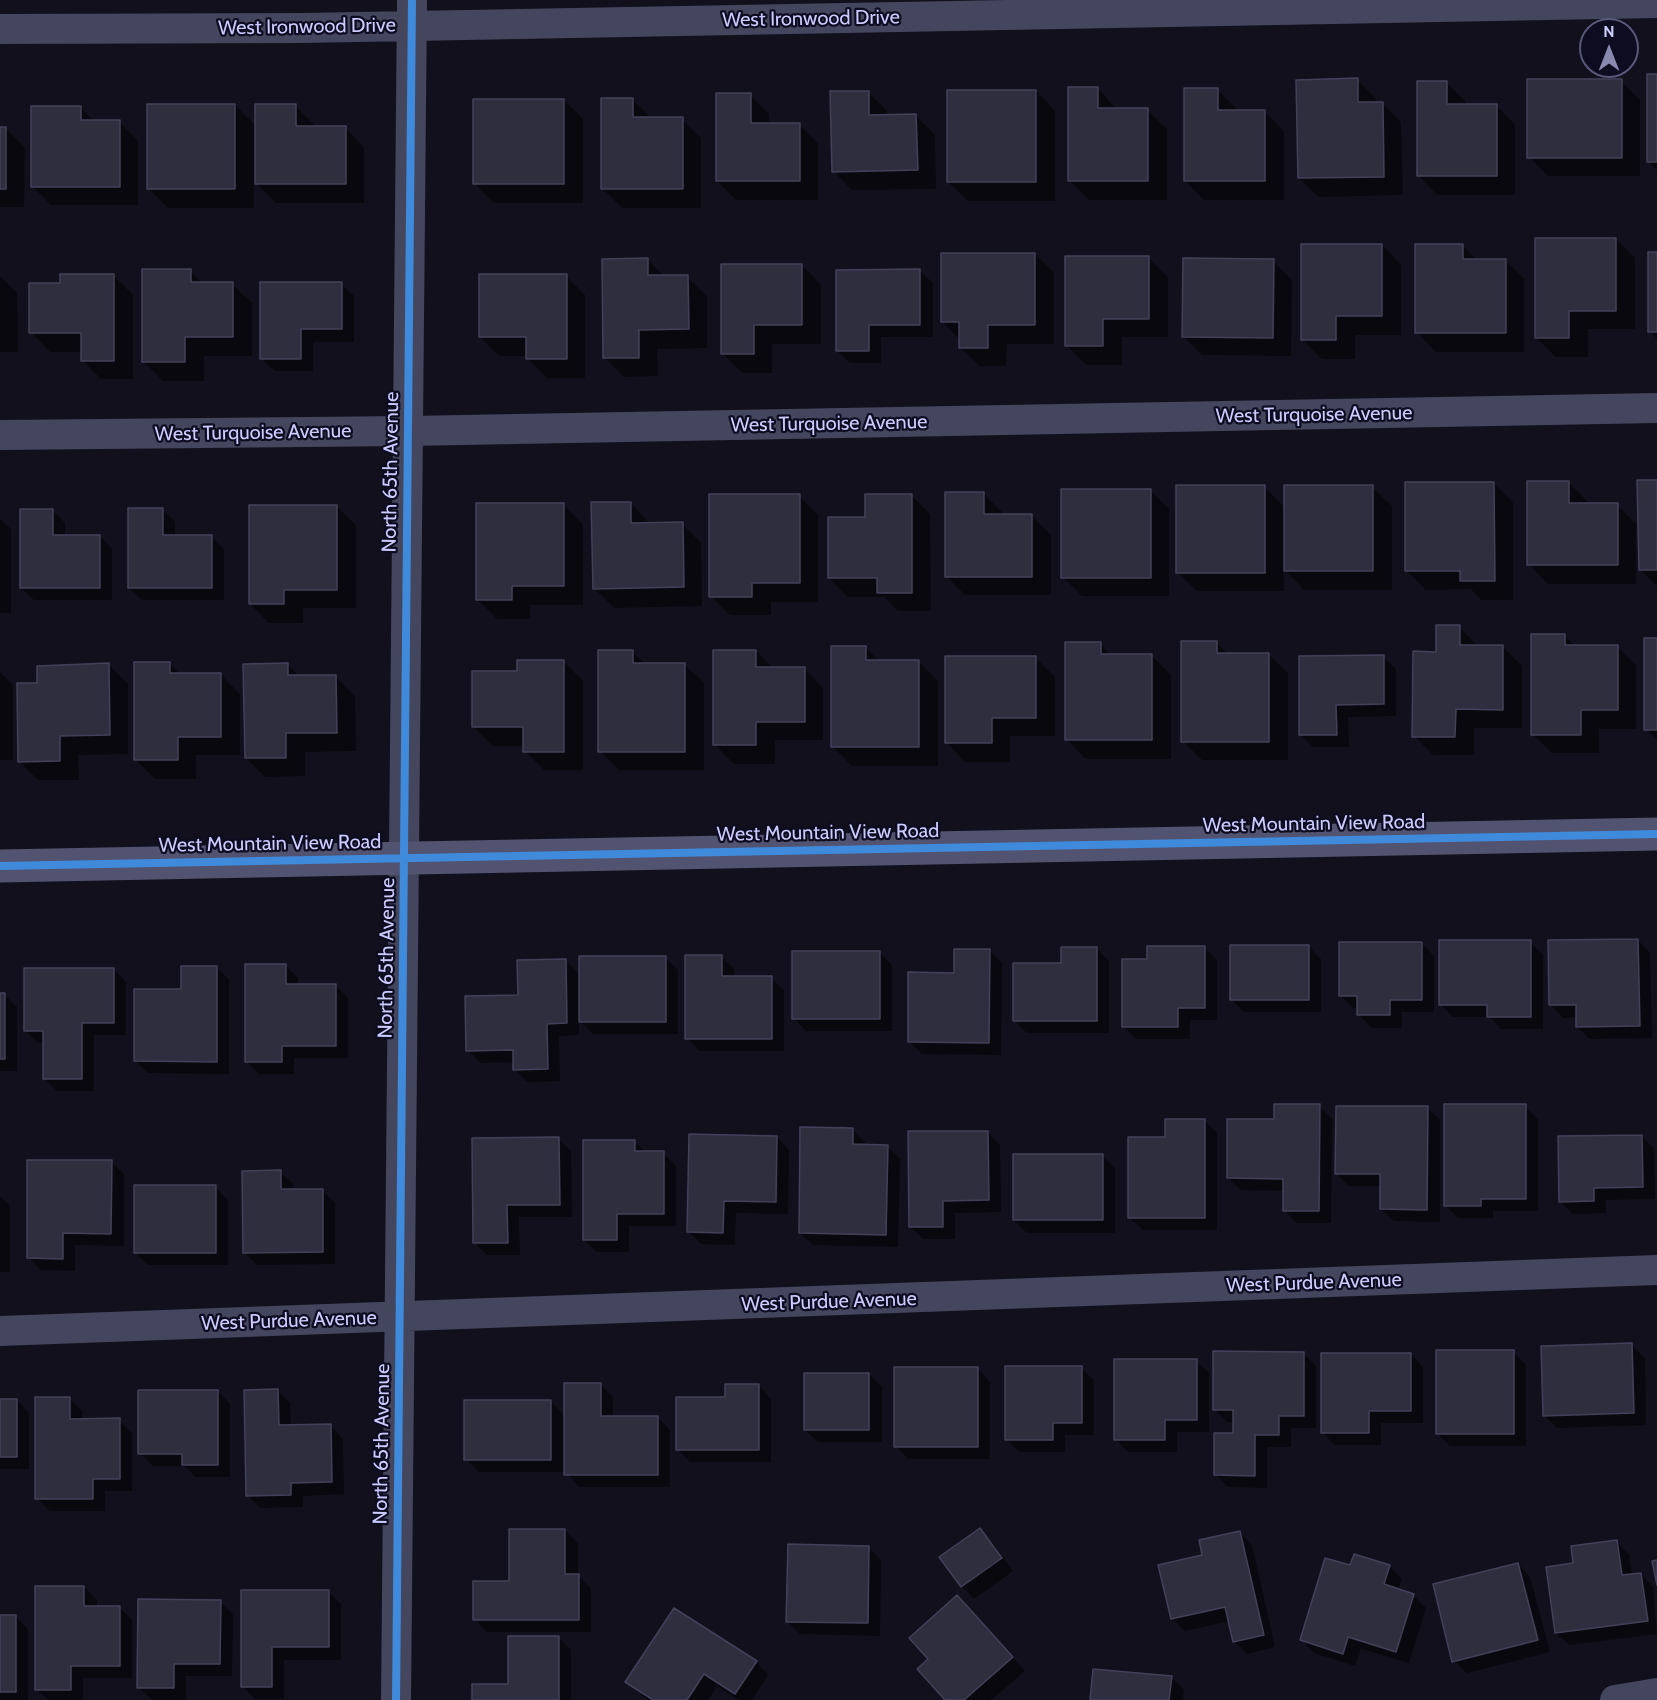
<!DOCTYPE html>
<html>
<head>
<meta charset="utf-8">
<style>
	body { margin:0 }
	#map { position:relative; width:1657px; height:1700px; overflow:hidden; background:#11101c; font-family:Cabin,sans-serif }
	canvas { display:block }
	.north { position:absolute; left:1579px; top:18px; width:60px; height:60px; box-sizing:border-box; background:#0d0c20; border:2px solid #595879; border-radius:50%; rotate:0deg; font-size:16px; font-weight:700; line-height:24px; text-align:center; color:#cbcbff }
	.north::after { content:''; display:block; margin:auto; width:21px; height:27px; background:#8a8ab0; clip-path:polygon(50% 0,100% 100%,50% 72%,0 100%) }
</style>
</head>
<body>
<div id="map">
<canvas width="1657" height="1700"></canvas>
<div class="north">N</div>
</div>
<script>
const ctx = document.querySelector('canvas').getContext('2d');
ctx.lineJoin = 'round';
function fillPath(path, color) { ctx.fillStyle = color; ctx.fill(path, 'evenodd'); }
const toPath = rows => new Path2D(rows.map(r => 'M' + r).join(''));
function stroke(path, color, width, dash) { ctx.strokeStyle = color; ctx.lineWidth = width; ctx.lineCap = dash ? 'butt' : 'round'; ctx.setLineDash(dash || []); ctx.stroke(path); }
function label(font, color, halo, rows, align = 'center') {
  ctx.font = font + ' Cabin,sans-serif'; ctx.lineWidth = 4.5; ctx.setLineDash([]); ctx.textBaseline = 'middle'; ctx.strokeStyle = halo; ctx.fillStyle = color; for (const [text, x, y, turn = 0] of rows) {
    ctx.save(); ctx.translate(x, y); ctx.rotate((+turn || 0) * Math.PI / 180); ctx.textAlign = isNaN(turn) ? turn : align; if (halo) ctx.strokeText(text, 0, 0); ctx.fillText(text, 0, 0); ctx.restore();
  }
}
fillPath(toPath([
	[1657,76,1657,170,1648,161],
	[1357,80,1376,99,1376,103,1382,103,1401,122,1403,195,1318,197,1299,178],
	[1621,81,1640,100,1640,176,1548,176,1529,157],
	[1446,82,1465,101,1465,105,1496,105,1515,125,1515,195,1437,195,1418,175],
	[1098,88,1117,110,1147,110,1167,129,1167,200,1089,200,1070,181],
	[1217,90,1237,109,1237,112,1265,112,1284,131,1284,200,1204,200,1185,181],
	[1036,91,1055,111,1055,201,968,201,948,182],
	[868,92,887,111,887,116,915,115,935,135,936,189,852,190,833,171],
	[750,95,769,114,769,124,799,124,818,143,818,200,736,200,717,181],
	[632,99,652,119,682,119,701,138,701,208,622,208,603,189],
	[564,100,583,119,583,203,494,203,475,184],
	[235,105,257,127,295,105,314,125,314,128,345,128,364,147,364,203,276,203,254,181,254,208,168,208,149,189],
	[80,107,95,122,119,122,138,141,138,205,51,205,32,186],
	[0,129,6,129,25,148,24,207,0,207],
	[1616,239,1635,258,1635,329,1588,329,1588,357,1556,357,1536,338],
	[1382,245,1401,265,1401,335,1355,335,1355,359,1322,359,1302,339],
	[1462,245,1477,260,1505,260,1524,279,1524,352,1436,352,1417,332],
	[1035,254,1054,273,1054,344,1007,344,1006,366,979,366,960,347,960,340,942,321],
	[1657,254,1657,339,1650,331],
	[1149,258,1168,277,1168,337,1122,337,1122,365,1086,365,1067,346],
	[648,260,665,277,687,277,707,296,707,348,657,349,658,376,624,377,605,358],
	[1273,261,1292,280,1291,356,1202,355,1183,336],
	[802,265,821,285,821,344,772,344,772,373,742,373,722,353],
	[190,271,203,284,232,284,252,303,252,356,204,356,204,381,163,381,144,362],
	[920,271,933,283,933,337,881,337,881,363,850,363,837,351],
	[0,276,17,293,18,352,0,352],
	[114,276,133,295,133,379,101,379,82,360,82,352,50,352,31,332,62,285],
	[566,276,585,295,585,378,547,378,528,359,528,356,499,356,480,336],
	[341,284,354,296,354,342,313,342,313,371,275,371,262,359],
	[1657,481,1657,586,1640,570],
	[1494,483,1513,502,1513,600,1481,600,1471,589,1426,590,1407,571],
	[1569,483,1588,502,1588,505,1617,505,1636,524,1636,584,1548,584,1529,564],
	[1265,487,1285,508,1372,487,1392,506,1392,590,1304,590,1284,569,1284,591,1197,591,1177,572],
	[1150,490,1169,509,1169,596,1082,596,1063,577],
	[983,493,1002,512,1002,516,1032,516,1051,535,1051,595,965,595,946,576],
	[911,495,930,514,931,611,898,611,884,597,848,597,829,578,866,518],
	[799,496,818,515,818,602,771,602,771,615,730,615,711,596],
	[631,503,650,524,682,524,701,543,702,606,614,608,594,588],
	[564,505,583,524,583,605,530,605,530,619,497,619,478,600],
	[336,506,356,525,356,608,303,608,303,623,269,623,250,604],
	[162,509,175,522,175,536,211,536,224,549,224,600,142,600,129,588],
	[52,510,65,523,65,536,100,536,112,549,112,600,34,600,21,588],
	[0,519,11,529,11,613,0,613],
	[1459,627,1479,647,1503,647,1522,666,1522,728,1474,728,1474,755,1433,755,1414,736,1438,653],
	[1565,636,1575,646,1617,646,1636,665,1636,729,1599,729,1599,753,1552,753,1532,734],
	[1657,640,1657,740,1646,729],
	[1216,643,1228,654,1268,654,1288,673,1288,760,1202,760,1183,741],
	[1100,644,1112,656,1152,656,1171,675,1171,759,1086,759,1067,740],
	[865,647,880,662,919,662,938,681,938,766,852,766,833,747],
	[632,651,645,664,684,664,704,683,704,770,619,770,600,751],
	[756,651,773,668,804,668,823,688,823,740,775,740,775,764,734,764,715,745],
	[1383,657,1396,669,1396,716,1348,717,1349,747,1313,747,1301,735],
	[1036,658,1055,677,1055,736,1010,736,1010,762,965,762,946,742],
	[564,662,583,681,583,770,544,770,525,751,525,746,493,746,474,727,518,673],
	[169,663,181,675,221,675,240,694,240,755,196,755,196,779,155,779,135,759],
	[109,665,128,684,128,754,78,755,79,780,38,780,19,761,39,684],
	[288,665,300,677,336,677,355,696,356,751,305,752,305,776,265,777,246,758],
	[0,672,13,685,13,760,0,760],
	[1638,940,1650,953,1652,1038,1590,1039,1577,1027,1577,1017,1563,1018,1551,1005],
	[1530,942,1543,955,1543,1029,1501,1029,1490,1017,1453,1017,1440,1004],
	[1421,943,1434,956,1434,1012,1402,1012,1402,1028,1372,1028,1359,1015,1359,1008,1353,1008,1340,995],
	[1308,946,1321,959,1321,1012,1244,1012,1231,999],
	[1204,947,1217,960,1217,1020,1190,1020,1190,1039,1136,1039,1124,1027,1149,961],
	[1096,948,1109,961,1109,1033,1027,1033,1014,1020,1063,964],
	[989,950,1002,963,1001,1055,922,1054,909,1042,956,974],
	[879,952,892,965,892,1031,806,1031,794,1018],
	[721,957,734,969,734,978,771,978,784,990,784,1051,699,1051,687,1038],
	[665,958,678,970,678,1034,593,1034,579,1020,579,1035,559,1036,560,1081,527,1082,514,1069,514,1062,481,1063,468,1050,519,996,566,961,580,975],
	[285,965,298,978,298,985,335,985,348,998,348,1058,294,1058,294,1074,259,1074,246,1061],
	[217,967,229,980,229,1074,148,1073,135,1061,183,991],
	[114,969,126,982,126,1035,94,1035,94,1091,57,1091,45,1079,45,1043,38,1043,25,1030],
	[0,994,4,994,17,1007,17,1071,0,1071],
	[1319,1106,1332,1119,1331,1223,1297,1223,1284,1210,1284,1191,1241,1190,1228,1178,1276,1121],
	[1525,1106,1538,1119,1538,1211,1493,1211,1493,1218,1458,1218,1446,1206],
	[1427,1108,1440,1120,1440,1222,1394,1221,1381,1209,1381,1186,1349,1186,1337,1174],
	[1204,1120,1217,1133,1217,1230,1143,1230,1130,1218],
	[852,1129,865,1142,865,1146,887,1146,900,1159,898,1247,813,1245,800,1233],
	[988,1132,1000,1145,1001,1212,955,1213,955,1239,923,1239,910,1226],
	[1642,1136,1654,1149,1655,1199,1606,1200,1606,1213,1573,1214,1560,1201],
	[777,1137,789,1150,788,1214,736,1213,735,1245,701,1244,689,1232],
	[558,1139,571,1151,572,1217,519,1217,520,1255,487,1255,475,1243],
	[634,1141,646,1153,663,1153,676,1166,676,1226,629,1226,629,1252,597,1252,584,1240],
	[1103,1156,1115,1168,1115,1233,1027,1233,1014,1220],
	[111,1162,124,1174,124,1246,75,1245,75,1271,41,1270,28,1257],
	[280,1172,293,1184,293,1191,322,1190,335,1203,335,1264,257,1265,244,1252],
	[215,1187,228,1200,228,1265,148,1265,135,1253],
	[0,1196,10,1206,10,1272,0,1272],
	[1632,1345,1645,1358,1646,1425,1557,1428,1544,1415],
	[1513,1352,1526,1365,1526,1446,1450,1446,1438,1434],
	[1303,1353,1316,1366,1316,1428,1291,1428,1291,1447,1267,1447,1267,1488,1228,1487,1216,1475,1234,1434,1234,1422,1227,1422,1215,1410],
	[1411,1354,1423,1367,1423,1423,1381,1423,1381,1445,1335,1445,1322,1432],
	[1196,1361,1209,1373,1209,1432,1177,1432,1177,1452,1128,1452,1116,1439],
	[1082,1368,1094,1381,1094,1435,1065,1435,1065,1452,1019,1452,1006,1439],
	[978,1369,990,1382,990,1459,909,1459,896,1447],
	[869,1374,882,1387,882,1442,818,1442,805,1430],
	[601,1385,613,1397,613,1417,657,1417,670,1430,670,1487,579,1487,566,1472,479,1472,466,1459,551,1402,566,1417],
	[759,1386,771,1399,771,1462,690,1462,678,1449,726,1399],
	[218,1391,230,1404,230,1477,196,1477,184,1466,153,1466,140,1453],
	[278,1391,290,1403,291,1427,331,1426,343,1439,344,1494,303,1496,303,1507,260,1508,248,1495],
	[69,1398,82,1411,82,1420,119,1420,132,1433,132,1491,105,1491,105,1511,50,1511,37,1498],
	[0,1400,17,1400,29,1413,29,1469,0,1469],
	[565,1530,578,1543,578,1575,591,1588,591,1632,487,1632,475,1619],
	[980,1530,993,1543,1013,1571,974,1599,962,1586],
	[1240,1533,1252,1545,1275,1647,1247,1654,1234,1641,1230,1621,1185,1631,1172,1618,1204,1556],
	[1232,1604,1233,1607,1179,1618,1179,1615],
	[1617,1542,1629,1555,1632,1575,1641,1574,1653,1587,1657,1634,1569,1645,1556,1633,1575,1564],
	[868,1547,881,1560,880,1636,800,1634,788,1622],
	[1518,1564,1530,1577,1550,1652,1467,1673,1454,1661],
	[1389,1566,1402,1579,1398,1590,1413,1595,1426,1608,1409,1663,1361,1649,1355,1666,1314,1653,1302,1640,1352,1567],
	[84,1587,97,1600,97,1607,119,1607,132,1620,132,1678,83,1678,83,1700,48,1700,37,1689],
	[242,1592,328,1592,341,1604,341,1660,284,1660,284,1699,255,1699,242,1686],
	[220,1602,233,1614,232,1676,186,1676,186,1700,152,1700,139,1687],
	[970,1609,1025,1671,991,1700,947,1700,930,1659],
	[0,1616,15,1616,28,1629,28,1700,0,1700],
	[558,1637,571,1650,571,1700,474,1700,509,1686],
	[756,1662,768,1675,752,1700,739,1700,717,1686,708,1700,648,1700,627,1682],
	[1171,1677,1184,1690,1183,1700,1092,1700]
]), '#0007');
const building = toPath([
	[1647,74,1657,74,1657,162,1647,162,1647,74],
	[1358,78,1358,102,1383,102,1384,177,1298,178,1296,80,1358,78],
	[1527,79,1622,79,1622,158,1527,158,1527,79],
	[1417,81,1447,81,1447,104,1497,104,1497,176,1417,176,1417,81],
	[1068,87,1098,87,1098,108,1148,108,1148,181,1068,181,1068,87],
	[1184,88,1218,88,1218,110,1265,110,1265,181,1184,181,1184,88],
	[947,90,1036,90,1036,182,947,182,947,90],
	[830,91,869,91,869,115,916,114,918,170,832,172,830,91],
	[716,93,751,93,751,123,800,123,800,181,716,181,716,93],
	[601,98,633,98,633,117,683,117,683,189,601,189,601,98],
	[473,99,564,99,564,184,473,184,473,99],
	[147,104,235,104,235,189,147,189,147,104],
	[255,104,296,104,296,126,346,126,346,184,255,184,255,104],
	[31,106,81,106,81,120,120,120,120,187,31,187,31,106],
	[0,127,6,127,6,189,0,189,0,127],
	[1535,238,1616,238,1616,311,1569,311,1569,338,1535,338,1535,238],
	[1301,244,1382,244,1382,316,1336,316,1336,340,1301,340,1301,244],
	[1415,244,1463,244,1463,259,1506,259,1506,333,1415,333,1415,244],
	[1648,252,1657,252,1657,332,1648,332,1648,252],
	[941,253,1035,253,1035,325,988,325,988,348,959,348,959,322,941,322,941,253],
	[1065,256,1149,256,1149,319,1103,319,1103,346,1065,346,1065,256],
	[648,258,648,275,688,275,689,329,639,330,639,358,603,358,602,259,648,258],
	[1183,258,1274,259,1273,338,1182,337,1183,258],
	[721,264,802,264,802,325,754,325,754,354,721,354,721,264],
	[142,269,191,269,191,282,233,282,233,337,185,337,185,362,142,362,142,269],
	[920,269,920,325,869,325,869,351,836,351,836,270,920,269],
	[60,274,114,274,114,361,81,361,81,333,29,333,29,283,60,283,60,274],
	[479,274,567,274,567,359,526,359,526,337,479,337,479,274],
	[260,282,342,282,342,329,301,329,301,359,260,359,260,282],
	[1637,480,1657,480,1657,570,1639,570,1637,480],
	[1527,481,1569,481,1569,503,1618,503,1618,565,1527,565,1527,481],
	[1405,482,1494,482,1495,581,1460,581,1460,571,1405,571,1405,482],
	[1176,485,1265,485,1265,573,1176,573,1176,485],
	[1284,485,1373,485,1373,571,1284,571,1284,485],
	[1061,489,1151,489,1151,578,1061,578,1061,489],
	[945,492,984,492,984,514,1032,514,1032,577,945,577,945,492],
	[709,494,800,494,800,583,752,583,752,597,709,597,709,494],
	[865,494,912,494,912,593,877,593,877,578,828,578,828,517,865,517,865,494],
	[591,502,631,502,631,523,683,522,684,587,593,589,591,502],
	[476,503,564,503,564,586,512,586,512,600,476,600,476,503],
	[249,505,337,505,337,590,284,590,284,604,249,604,249,505],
	[128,508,163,508,163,535,212,535,212,588,128,588,128,508],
	[20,509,53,509,53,535,100,535,100,588,20,588,20,509],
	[1436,625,1460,625,1460,645,1503,645,1503,710,1456,709,1455,737,1412,737,1413,651,1436,652,1436,625],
	[1531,634,1565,634,1565,645,1618,645,1618,710,1581,710,1581,735,1531,735,1531,634],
	[1644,638,1657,638,1657,730,1644,730,1644,638],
	[1181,641,1217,641,1217,653,1269,653,1269,742,1181,742,1181,641],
	[1065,642,1101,642,1101,654,1152,654,1152,740,1065,740,1065,642],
	[831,646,866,646,866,660,919,660,919,747,831,747,831,646],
	[598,650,633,650,633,663,685,663,685,752,598,752,598,650],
	[713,650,756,650,756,667,805,667,805,722,756,722,756,745,713,745,713,650],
	[1384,655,1384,704,1336,705,1337,735,1299,735,1299,656,1384,655],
	[945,656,1036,656,1036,718,992,718,992,743,945,743,945,656],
	[517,660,564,660,564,752,523,752,523,727,472,727,472,671,517,671,517,660],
	[134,662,170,662,170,673,221,673,221,737,178,737,178,760,134,760,134,662],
	[109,663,110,735,60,736,60,761,18,762,17,683,37,683,37,666,109,663],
	[288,663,288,675,336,675,337,733,286,733,286,758,245,758,243,664,288,663],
	[1638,939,1640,1026,1576,1027,1576,1005,1549,1005,1548,940,1638,939],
	[1439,940,1531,940,1531,1017,1487,1017,1487,1005,1439,1005,1439,940],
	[1339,942,1422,942,1422,1000,1390,1000,1390,1015,1357,1015,1357,996,1339,996,1339,942],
	[1230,945,1309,945,1309,1000,1230,1000,1230,945],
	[1147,946,1205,946,1205,1008,1178,1008,1178,1027,1122,1027,1122,959,1147,959,1147,946],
	[1061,947,1097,947,1097,1021,1013,1021,1013,963,1061,963,1061,947],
	[954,949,990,949,989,1043,908,1042,908,972,954,973,954,949],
	[792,951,880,951,880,1019,792,1019,792,951],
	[685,955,722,955,722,976,772,976,772,1039,685,1039,685,955],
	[579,956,666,956,666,1022,579,1022,579,956],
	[566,959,567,1023,547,1024,548,1069,513,1070,513,1050,466,1051,465,996,518,995,517,960,566,959],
	[245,964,286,964,286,984,336,984,336,1046,282,1046,282,1062,245,1062,245,964],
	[181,966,217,966,217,1062,134,1061,134,989,181,989,181,966],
	[24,968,114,968,114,1023,82,1023,82,1079,43,1079,43,1031,24,1031,24,968],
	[0,993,5,993,5,1059,0,1059,0,993],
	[1274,1104,1320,1104,1319,1211,1283,1211,1283,1179,1227,1178,1227,1119,1274,1119,1274,1104],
	[1444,1104,1526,1104,1526,1199,1481,1199,1481,1206,1444,1206,1444,1104],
	[1336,1106,1428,1106,1427,1210,1380,1209,1380,1174,1335,1174,1336,1106],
	[1165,1119,1205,1119,1205,1218,1128,1218,1128,1137,1165,1137,1165,1119],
	[800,1127,853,1128,853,1144,888,1145,886,1235,799,1233,800,1127],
	[908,1131,988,1131,989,1200,943,1201,943,1227,909,1227,908,1131],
	[689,1134,777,1136,776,1202,724,1201,723,1233,687,1232,689,1134],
	[1642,1135,1643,1187,1594,1188,1594,1201,1559,1202,1558,1136,1642,1135],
	[559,1137,560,1205,507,1205,508,1243,473,1243,472,1138,559,1137],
	[583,1140,635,1140,635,1151,664,1151,664,1214,617,1214,617,1240,583,1240,583,1140],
	[1013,1154,1103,1154,1103,1220,1013,1220,1013,1154],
	[27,1160,112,1160,111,1234,63,1233,63,1259,27,1258,27,1160],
	[281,1170,281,1189,323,1189,323,1252,243,1253,242,1171,281,1170],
	[134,1185,216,1185,216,1253,134,1253,134,1185],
	[1632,1343,1634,1413,1543,1416,1541,1346,1632,1343],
	[1436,1350,1514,1350,1514,1434,1436,1434,1436,1350],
	[1213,1351,1304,1352,1304,1416,1279,1416,1279,1435,1255,1435,1255,1476,1214,1475,1214,1433,1233,1433,1233,1410,1213,1410,1213,1351],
	[1321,1353,1411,1353,1411,1411,1369,1411,1369,1433,1321,1433,1321,1353],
	[1114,1359,1197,1359,1197,1420,1165,1420,1165,1440,1114,1440,1114,1359],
	[1005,1366,1082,1366,1082,1423,1053,1423,1053,1440,1005,1440,1005,1366],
	[894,1367,978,1367,978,1447,894,1447,894,1367],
	[804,1373,869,1373,869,1430,804,1430,804,1373],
	[564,1383,601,1383,601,1416,658,1416,658,1475,564,1475,564,1383],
	[725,1384,759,1384,759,1450,676,1450,676,1397,725,1397,725,1384],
	[278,1389,279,1425,331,1424,332,1482,291,1483,291,1495,246,1496,244,1390,278,1389],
	[138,1390,218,1390,218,1465,182,1465,182,1454,138,1454,138,1390],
	[35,1397,70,1397,70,1419,120,1418,120,1479,93,1479,93,1499,35,1499,35,1397],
	[0,1399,17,1399,17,1457,0,1457,0,1399],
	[464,1400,551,1400,551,1460,464,1460,464,1400],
	[980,1528,1002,1558,961,1587,939,1557,980,1528],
	[509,1529,565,1529,565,1574,579,1574,579,1620,473,1620,473,1581,509,1581,509,1529],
	[1240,1531,1264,1635,1233,1642,1225,1607,1171,1619,1158,1565,1202,1555,1199,1540,1240,1531],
	[1617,1540,1622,1575,1641,1573,1648,1621,1555,1633,1546,1567,1573,1563,1571,1546,1617,1540],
	[788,1544,869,1546,868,1623,786,1622,788,1544],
	[1354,1554,1390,1565,1384,1584,1414,1594,1396,1652,1348,1637,1343,1654,1300,1640,1325,1558,1350,1565,1354,1554],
	[1657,1560,1657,1585,1652,1561,1657,1560],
	[1518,1563,1538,1640,1452,1662,1433,1584,1518,1563],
	[35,1586,84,1586,84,1606,120,1606,120,1666,71,1666,71,1690,35,1690,35,1586],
	[241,1590,329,1590,329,1647,272,1647,272,1687,241,1687,241,1590],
	[957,1595,1013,1657,964,1700,945,1700,917,1669,928,1659,909,1638,957,1595],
	[138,1599,221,1600,220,1664,174,1664,174,1688,137,1688,138,1599],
	[674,1608,757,1661,735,1694,704,1674,687,1700,653,1700,625,1682,674,1608],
	[0,1615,16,1615,16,1692,0,1692,0,1615],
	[508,1636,559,1636,559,1700,472,1700,472,1684,508,1684,508,1636],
	[1093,1669,1172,1676,1169,1700,1090,1700,1093,1669]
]);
fillPath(building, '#2e2e3e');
stroke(building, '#43415a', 1.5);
stroke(toPath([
	[0,29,303,28,1657,3],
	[0,435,408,431,1657,408],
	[0,1331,1657,1270],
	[396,1700,412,0],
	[1615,1700,1657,1693]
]), '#44465d', 30);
stroke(toPath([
	[0,866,1657,834]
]), '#525370', 33);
stroke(toPath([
	[0,866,1657,834],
	[396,1700,412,0]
]), '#408adc', 8);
label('20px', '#cbcbff', '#0d0c20', [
	["West Ironwood Drive",811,19,-1],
	["West Ironwood Drive",307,27,-1],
	["West Turquoise Avenue",1314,415,-1],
	["West Turquoise Avenue",829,424,-1],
	["West Turquoise Avenue",253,433,-1],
	["North 65th Avenue",391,472,-89],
	["West Mountain View Road",1314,824,-1],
	["West Mountain View Road",828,833,-1],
	["West Mountain View Road",270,844,-1],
	["North 65th Avenue",387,958,-89],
	["West Purdue Avenue",1314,1283,-2],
	["West Purdue Avenue",829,1302,-2],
	["West Purdue Avenue",289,1321,-2],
	["North 65th Avenue",382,1444,-89]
]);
</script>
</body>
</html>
